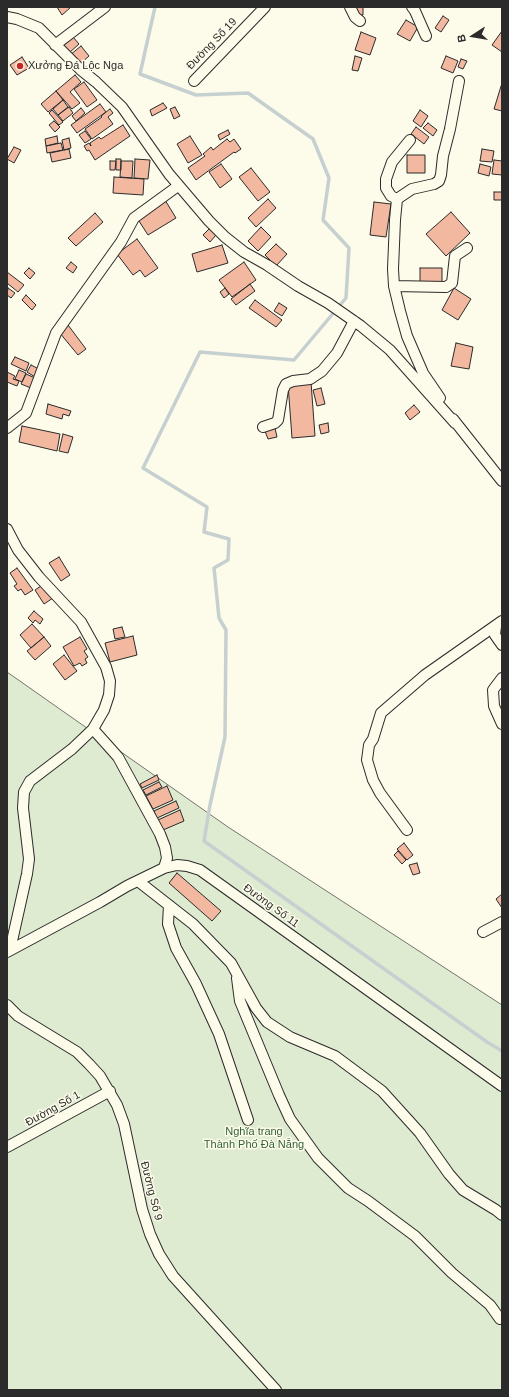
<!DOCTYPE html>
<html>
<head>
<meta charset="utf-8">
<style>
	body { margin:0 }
	#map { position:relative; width:509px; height:1397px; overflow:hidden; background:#fdfbea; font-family:Helvetica,sans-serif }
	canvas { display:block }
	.frame { position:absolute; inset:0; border:8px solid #2b2b2b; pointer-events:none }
	.north { position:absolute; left:453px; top:16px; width:40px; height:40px; -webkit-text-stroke:3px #fdfbea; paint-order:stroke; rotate:258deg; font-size:11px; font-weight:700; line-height:16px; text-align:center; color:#2b2b2b }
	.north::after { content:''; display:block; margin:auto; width:14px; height:18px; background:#2b2b2b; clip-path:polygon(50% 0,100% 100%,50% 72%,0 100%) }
</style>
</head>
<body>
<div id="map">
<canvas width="509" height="1397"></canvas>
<div class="frame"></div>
<div class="north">B</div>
</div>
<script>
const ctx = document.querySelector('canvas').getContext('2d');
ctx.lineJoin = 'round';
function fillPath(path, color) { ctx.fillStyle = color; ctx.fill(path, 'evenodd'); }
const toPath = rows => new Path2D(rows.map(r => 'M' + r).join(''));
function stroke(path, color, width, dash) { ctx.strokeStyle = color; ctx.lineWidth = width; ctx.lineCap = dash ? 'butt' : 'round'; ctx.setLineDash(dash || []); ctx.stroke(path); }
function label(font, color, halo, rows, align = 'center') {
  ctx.font = font + ' Helvetica,sans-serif'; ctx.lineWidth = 3; ctx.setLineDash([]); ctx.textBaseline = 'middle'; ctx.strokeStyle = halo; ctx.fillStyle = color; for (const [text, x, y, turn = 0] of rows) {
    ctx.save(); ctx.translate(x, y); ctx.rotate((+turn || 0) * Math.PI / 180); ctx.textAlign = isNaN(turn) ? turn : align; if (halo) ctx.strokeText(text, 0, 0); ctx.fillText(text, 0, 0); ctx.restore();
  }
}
const green = toPath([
	[7,672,228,827,502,1005,502,1390,7,1390,7,672]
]);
fillPath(green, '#deebd1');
stroke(green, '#74746e', 1);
stroke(toPath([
	[155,7,140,74,196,95,248,93,313,139,329,178,323,220,349,248,346,298,294,360,200,352,143,468,207,507,204,532,229,539,228,560,214,568,219,618,226,630,225,737,210,805,204,841,487,1042,502,1051]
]), '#c7d0d0', 3.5);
const building = toPath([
	[57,7,71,7,62,15,57,7],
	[354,7,363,7,363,15,355,15,354,7],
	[443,16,449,20,441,32,435,28,443,16],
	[406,20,418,27,410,41,397,34,406,20],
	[502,31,502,52,492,45,502,31],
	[361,32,376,38,370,55,355,50,361,32],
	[73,37,79,44,69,53,63,46,73,37],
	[81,46,89,56,79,65,70,55,81,46],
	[355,56,362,58,358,71,352,70,355,56],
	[446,56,458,61,453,73,441,68,446,56],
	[22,57,29,68,17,75,10,65,22,57],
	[461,59,467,61,463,69,458,67,461,59],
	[75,75,81,82,70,92,80,103,72,109,56,91,75,75],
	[84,82,97,100,87,107,74,89,84,82],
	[502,83,502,111,494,109,502,83],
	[56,91,63,100,48,112,41,104,56,91],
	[63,100,68,107,58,115,53,109,63,100],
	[163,103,167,108,152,116,150,110,163,103],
	[100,104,106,112,77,133,71,125,100,104],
	[69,107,73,113,63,121,58,115,69,107],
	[175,107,180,116,174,119,170,109,175,107],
	[81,108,85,113,76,121,72,116,81,108],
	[110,109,113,113,108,117,113,124,92,139,85,129,102,117,101,116,110,109],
	[52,110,63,122,59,125,49,113,52,110],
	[420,110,428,116,421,127,413,121,420,110],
	[54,121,60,127,55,132,49,125,54,121],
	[428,123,437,130,433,136,423,128,428,123],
	[123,125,130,136,95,160,89,150,87,151,84,146,89,143,91,146,90,143,99,137,101,139,123,125],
	[416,127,429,137,424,144,411,134,416,127],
	[228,130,230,134,220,140,218,135,228,130],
	[85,131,91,139,85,143,79,135,85,131],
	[57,136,58,143,46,146,45,139,57,136],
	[190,136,202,155,188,163,177,144,190,136],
	[69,138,71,148,64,150,62,140,69,138],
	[227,139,230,142,234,139,241,149,235,153,234,152,196,180,188,168,205,156,203,154,211,147,213,150,227,139],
	[61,143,63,150,47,153,46,146,61,143],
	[14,147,21,150,14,163,7,159,14,147],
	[69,149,71,158,52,162,50,153,69,149],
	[482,149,494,151,492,162,480,161,482,149],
	[407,155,425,155,425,173,407,173,407,155],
	[116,159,121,159,121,170,116,170,116,159],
	[135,159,150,160,148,179,134,178,135,159],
	[494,160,502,161,502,175,492,174,494,160],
	[110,161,116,161,115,170,110,170,110,161],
	[121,161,133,161,132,178,120,177,121,161],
	[221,164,232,179,220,188,209,172,221,164],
	[480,164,491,167,489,176,478,173,480,164],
	[251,168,270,192,258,201,239,177,251,168],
	[114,177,144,179,143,195,113,193,114,177],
	[494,192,502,192,502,200,494,200,494,192],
	[268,199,276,208,256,227,248,218,268,199],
	[165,200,176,218,148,235,137,218,165,200],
	[374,202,391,204,386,237,370,235,374,202],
	[451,212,470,233,446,256,426,234,451,212],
	[95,213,103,222,76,246,68,238,95,213],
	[261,227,271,237,258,251,248,241,261,227],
	[210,228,216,235,210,242,203,235,210,228],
	[137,239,158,268,145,277,140,270,133,275,117,254,137,239],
	[276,244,287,254,276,266,265,255,276,244],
	[222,245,228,263,197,272,192,254,222,245],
	[71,262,77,267,73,273,66,268,71,262],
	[244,262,256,280,232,297,219,280,244,262],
	[29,268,35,273,30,279,24,273,29,268],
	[420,268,442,268,442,283,420,283,420,268],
	[7,272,24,285,18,292,7,283,7,272],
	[250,284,255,291,236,305,231,299,250,284],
	[8,288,15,293,11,298,7,295,8,288],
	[225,288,229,294,224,298,220,292,225,288],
	[454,288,471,299,458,320,442,310,454,288],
	[26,295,36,305,32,310,22,300,26,295],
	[255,300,282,320,276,327,249,308,255,300],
	[279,303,287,308,282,316,274,311,279,303],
	[68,325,86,349,78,355,59,332,68,325],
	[456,343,473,347,469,369,451,366,456,343],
	[15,357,29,363,26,371,11,364,15,357],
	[31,365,39,369,35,377,27,372,31,365],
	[19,370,26,373,22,382,15,379,19,370],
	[7,372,15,376,13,379,19,381,17,386,7,382,7,372],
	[26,374,35,378,31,388,21,384,26,374],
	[311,382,315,436,292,438,288,384,311,382],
	[321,388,325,404,317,406,313,390,321,388],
	[48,404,71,411,69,416,63,414,62,419,46,414,48,404],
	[414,405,420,412,410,420,405,413,414,405],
	[328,423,329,432,321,434,319,425,328,423],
	[22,426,60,434,57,451,19,442,22,426],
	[275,428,277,437,268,439,265,431,275,428],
	[63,434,73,437,68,453,59,451,63,434],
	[59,557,70,575,61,581,49,563,59,557],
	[17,568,33,590,25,595,21,589,18,591,14,586,17,584,10,573,17,568],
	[44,584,53,598,44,604,35,590,44,584],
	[34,611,43,619,40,624,35,620,33,623,28,618,34,611],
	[32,624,44,637,31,648,20,635,32,624],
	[122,627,125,637,115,639,113,629,122,627],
	[133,636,137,655,110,662,105,643,133,636],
	[44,637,51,646,35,660,27,651,44,637],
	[80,637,87,649,84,651,88,657,85,659,87,663,82,666,80,663,74,666,63,647,80,637],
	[64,655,77,671,65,680,53,664,64,655],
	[157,775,159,780,142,788,140,784,157,775],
	[159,782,162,787,146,795,143,790,159,782],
	[167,786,173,800,153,809,146,796,167,786],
	[176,801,179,808,157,818,154,811,176,801],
	[180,810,184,821,163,830,158,820,180,810],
	[404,843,413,855,407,860,397,849,404,843],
	[398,851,406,860,402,864,394,855,398,851],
	[417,863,420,873,413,875,409,865,417,863],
	[177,873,221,911,212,921,169,883,177,873],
	[502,894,502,908,496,899,502,894]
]);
fillPath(building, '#f2b8a0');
stroke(building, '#2b2b2b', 1);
const minor = toPath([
	[350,7,355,17,360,21],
	[412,7,415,11,426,36],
	[7,17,17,19,39,28,81,70,96,82,122,107,169,174,209,221,225,237,244,252,267,265,298,286,328,303,361,326,390,350,455,423],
	[55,45,105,7],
	[194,81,265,7],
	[397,199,391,196,386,188,386,179,392,162,410,140],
	[394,286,446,287,452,283,455,256,467,248],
	[440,398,423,373,407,336,400,311,394,286,393,269,395,220,397,199,412,189,434,184,439,181,441,175,443,156,450,129,459,81],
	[453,419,502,481],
	[263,427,275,423,278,420,283,390,286,384,293,381,310,379,322,371,337,353,354,321],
	[7,428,26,413,56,333,121,242,134,218,178,186],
	[7,529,18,550,39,577,81,622,106,667,110,681,109,695,104,710,93,729,72,749,30,781,24,792,23,808,29,859,27,874,10,950],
	[496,626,495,635,502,645],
	[502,678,493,690,494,706,502,724],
	[93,729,118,757,160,834,165,847,167,858,164,868],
	[407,830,380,793,373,780,367,760,369,745,373,739,381,713,425,675,502,621],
	[138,881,193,924,231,963,256,1008,267,1022,290,1037,335,1056,382,1091,420,1133,449,1174,463,1190,496,1210,502,1215],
	[169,905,168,924,176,948,196,984,219,1034,248,1120],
	[483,932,502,922],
	[7,952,100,902,127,886,164,868,177,865,187,866,200,870,502,1086],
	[237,978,240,1001,279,1095,290,1119,318,1158,348,1188,368,1201,415,1236,452,1273,490,1305,500,1319],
	[7,1005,18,1016,77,1052,89,1064,100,1076,117,1105,124,1124,142,1209,150,1234,159,1254,173,1276,276,1390],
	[7,1147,110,1091]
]);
stroke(minor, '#2b2b2b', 12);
stroke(minor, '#fdfbea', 10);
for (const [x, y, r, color] of [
	[20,66,4,"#c62828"]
]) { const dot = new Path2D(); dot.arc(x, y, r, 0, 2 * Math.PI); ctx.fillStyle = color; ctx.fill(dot); stroke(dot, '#fdfbea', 1.5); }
label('11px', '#2b2b2b', '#fdfbea', [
	["Đường Số 19",212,44,-46],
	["Đường Số 11",271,906,36],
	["Đường Số 1",53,1109,-29],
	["Đường Số 9",151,1191,76]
]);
label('11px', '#2b2b2b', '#fdfbea', [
	["Xưởng Đá Lộc Nga",28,66]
], 'left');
label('11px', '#34623c', '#fdfbea', [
	["Nghĩa trang",254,1132],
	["Thành Phố Đà Nẵng",254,1145]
]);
</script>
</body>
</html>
